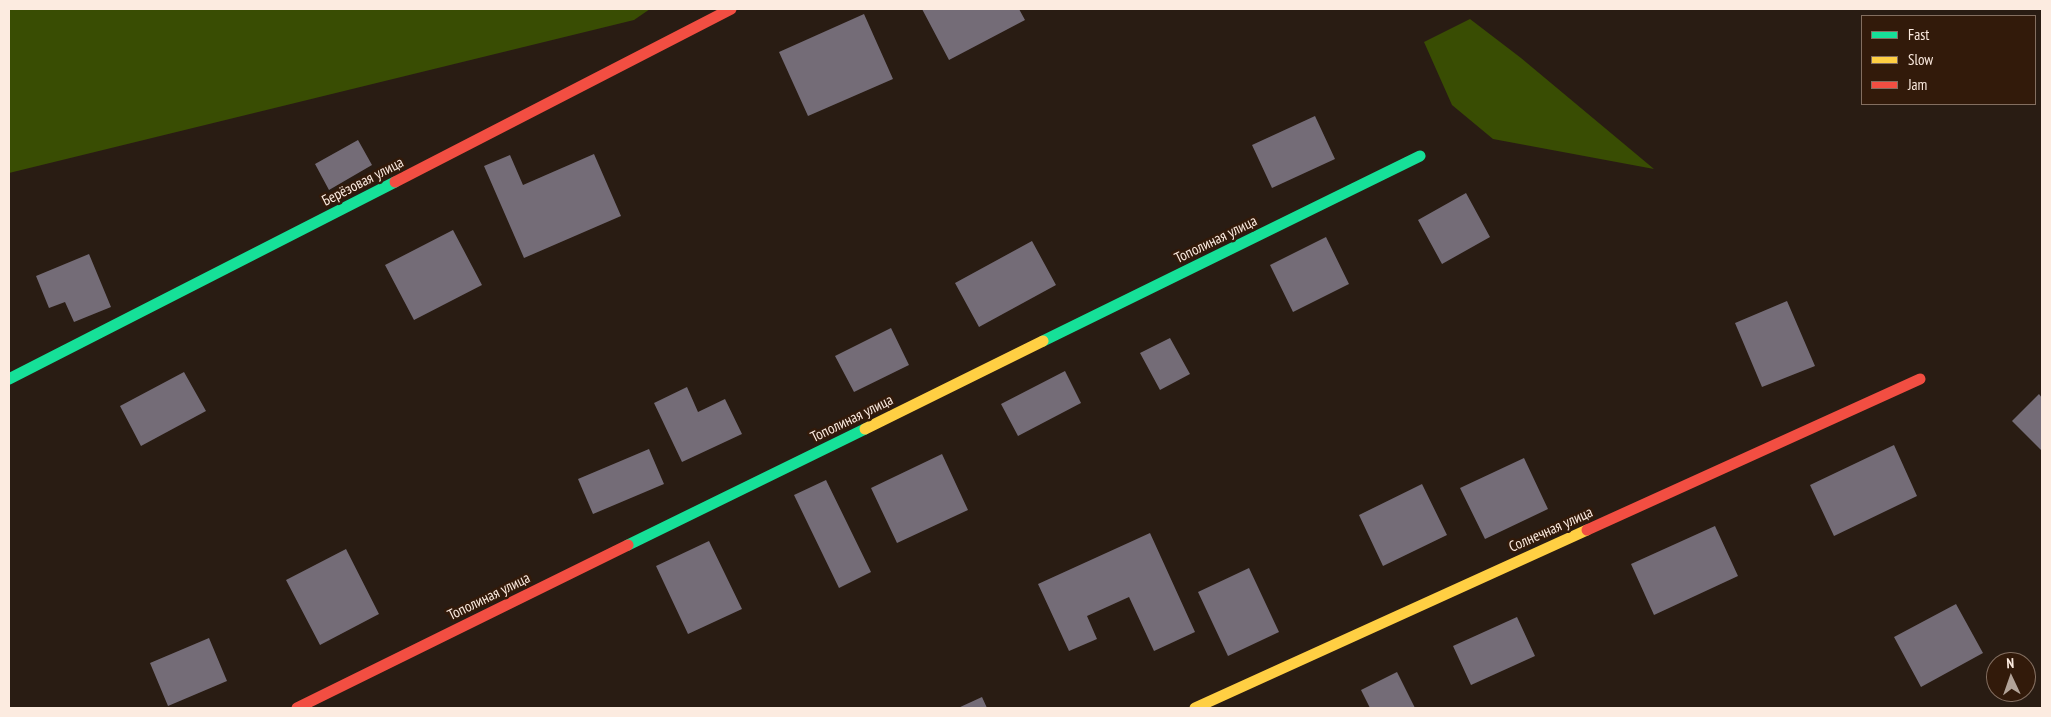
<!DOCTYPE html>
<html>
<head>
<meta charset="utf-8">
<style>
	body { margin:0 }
	#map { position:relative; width:2051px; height:717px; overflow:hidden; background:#291c13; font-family:"PT Sans Narrow",sans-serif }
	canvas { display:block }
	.frame { position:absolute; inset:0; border:10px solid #fcebe0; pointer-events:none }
	.legend { position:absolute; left:1861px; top:15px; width:175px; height:90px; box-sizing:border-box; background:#321a0a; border:1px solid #836e60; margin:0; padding:6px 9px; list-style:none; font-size:15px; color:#fcebe0 }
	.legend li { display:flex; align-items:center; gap:10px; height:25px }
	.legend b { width:25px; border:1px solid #836e60 }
	.north { position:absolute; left:1986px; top:652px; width:50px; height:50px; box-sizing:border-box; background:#321a0a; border:1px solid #836e60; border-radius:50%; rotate:357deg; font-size:14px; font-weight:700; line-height:20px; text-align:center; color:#fcebe0 }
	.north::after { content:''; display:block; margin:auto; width:18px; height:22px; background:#b2a398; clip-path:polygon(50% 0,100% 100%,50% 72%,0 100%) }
</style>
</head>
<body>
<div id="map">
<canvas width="2051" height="717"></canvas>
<div class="frame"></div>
<ul class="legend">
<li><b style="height:6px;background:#16e098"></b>Fast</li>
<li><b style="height:6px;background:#ffcf43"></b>Slow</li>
<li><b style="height:6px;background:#f24e42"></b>Jam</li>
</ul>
<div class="north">N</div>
</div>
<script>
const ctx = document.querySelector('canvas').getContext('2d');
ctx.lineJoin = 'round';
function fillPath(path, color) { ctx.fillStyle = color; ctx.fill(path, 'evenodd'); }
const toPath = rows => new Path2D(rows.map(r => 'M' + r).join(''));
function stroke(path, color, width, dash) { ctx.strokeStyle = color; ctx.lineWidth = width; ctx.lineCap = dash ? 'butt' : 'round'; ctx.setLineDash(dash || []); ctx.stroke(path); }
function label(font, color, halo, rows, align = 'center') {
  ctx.font = font + ' "PT Sans Narrow",sans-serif'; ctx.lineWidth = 5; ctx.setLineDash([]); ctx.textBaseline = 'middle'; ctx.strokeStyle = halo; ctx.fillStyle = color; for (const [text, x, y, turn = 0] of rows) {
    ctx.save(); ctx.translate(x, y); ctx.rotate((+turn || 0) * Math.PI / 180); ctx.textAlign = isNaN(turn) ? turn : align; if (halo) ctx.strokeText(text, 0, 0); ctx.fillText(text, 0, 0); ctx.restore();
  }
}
fillPath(toPath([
	[9,9,650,9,634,20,9,173],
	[1470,19,1521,58,1654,169,1493,139,1452,105,1424,42]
]), '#394d03');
fillPath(toPath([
	[922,9,1019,9,1025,20,949,60],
	[864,14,893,79,808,116,779,52],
	[1315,116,1335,159,1272,188,1252,145],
	[358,140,372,165,329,190,315,164],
	[594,154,621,216,524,258,484,166,510,155,523,185],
	[1466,193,1490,237,1442,264,1418,220],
	[453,230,482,285,414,320,385,265],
	[1326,237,1349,284,1293,312,1270,265],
	[1032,241,1056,285,979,327,955,283],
	[89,254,111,307,74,322,65,302,49,308,36,276],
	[1787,301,1815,366,1762,387,1735,323],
	[891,328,909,365,854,392,835,356],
	[1170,338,1190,374,1160,390,1140,353],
	[1065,371,1081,403,1018,436,1001,404],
	[184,372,206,411,141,446,120,406],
	[687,387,698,412,725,399,742,434,682,462,654,403],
	[2039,394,2042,398,2042,451,2012,421],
	[1894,445,1917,496,1834,536,1810,485],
	[649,449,664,484,593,514,578,479],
	[942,454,968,510,897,543,871,488],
	[1524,458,1548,509,1485,539,1460,488],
	[826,480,871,572,839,588,794,495],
	[1422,484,1447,535,1383,566,1359,515],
	[1715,526,1738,576,1654,615,1631,564],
	[1150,533,1195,632,1154,651,1129,597,1087,616,1097,639,1069,651,1038,584],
	[709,541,742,609,688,634,656,566],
	[346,549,379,614,320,645,286,580],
	[1249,568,1279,632,1228,656,1198,592],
	[1956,604,1983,653,1921,687,1894,637],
	[1517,617,1535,656,1471,685,1453,646],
	[209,638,227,681,168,706,150,663],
	[1397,672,1415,708,1370,708,1361,690],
	[982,697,987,708,958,708]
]), '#746c77');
stroke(toPath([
	[1043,341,1420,156],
	[9,379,395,182],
	[628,545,865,429]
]), '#16e098', 11);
stroke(toPath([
	[865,429,1043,341],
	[1195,708,1587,530]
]), '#ffcf43', 11);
stroke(toPath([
	[395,182,731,9],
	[1587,530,1920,379],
	[297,708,628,545]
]), '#f24e42', 11);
label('15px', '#fcebe0', '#321a0a', [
	["Берёзовая улица",363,182,-27],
	["Тополиная улица",1216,240,-26],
	["Тополиная улица",852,419,-26],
	["Солнечная улица",1551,530,-24],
	["Тополиная улица",489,597,-26]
]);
</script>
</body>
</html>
